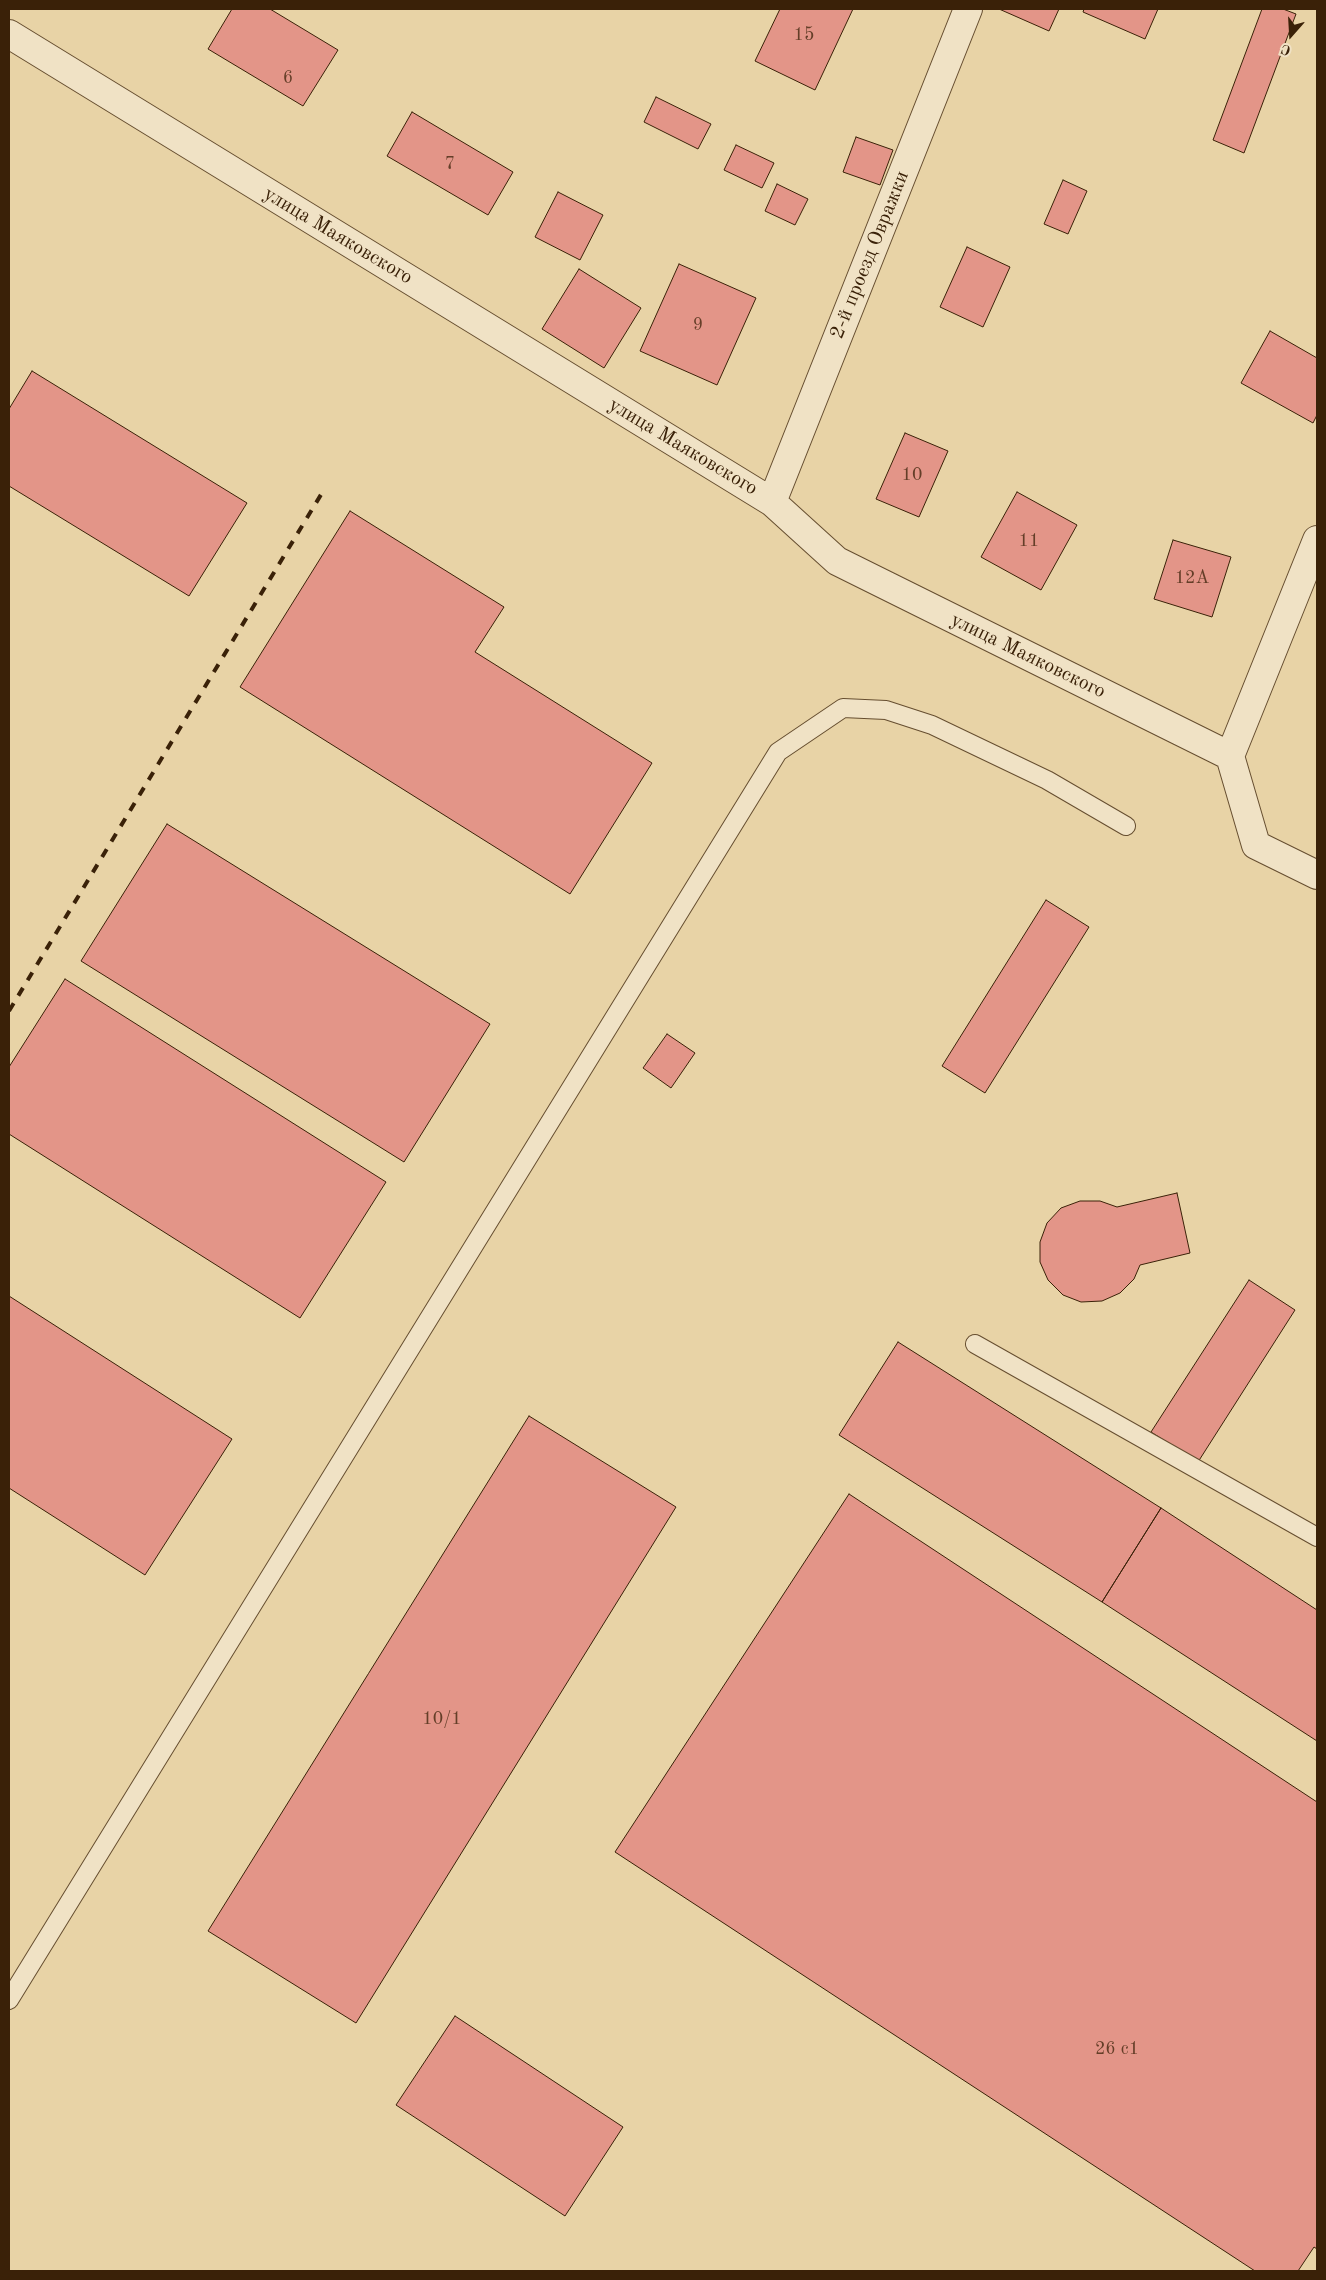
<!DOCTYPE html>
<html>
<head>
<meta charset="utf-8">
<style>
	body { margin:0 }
	#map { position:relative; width:1326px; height:2280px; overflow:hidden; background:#e8d3a6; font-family:"Old Standard TT",serif }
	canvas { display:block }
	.frame { position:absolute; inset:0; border:10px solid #3a2108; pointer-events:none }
	.north { position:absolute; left:1266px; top:10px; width:50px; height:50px; -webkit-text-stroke:4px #f0e2c5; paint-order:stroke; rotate:199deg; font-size:14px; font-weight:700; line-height:20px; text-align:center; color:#3a2108 }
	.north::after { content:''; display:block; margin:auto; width:18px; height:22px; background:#3a2108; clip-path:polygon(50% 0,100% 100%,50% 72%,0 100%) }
</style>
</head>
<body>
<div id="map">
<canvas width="1326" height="2280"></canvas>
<div class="frame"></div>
<div class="north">С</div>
</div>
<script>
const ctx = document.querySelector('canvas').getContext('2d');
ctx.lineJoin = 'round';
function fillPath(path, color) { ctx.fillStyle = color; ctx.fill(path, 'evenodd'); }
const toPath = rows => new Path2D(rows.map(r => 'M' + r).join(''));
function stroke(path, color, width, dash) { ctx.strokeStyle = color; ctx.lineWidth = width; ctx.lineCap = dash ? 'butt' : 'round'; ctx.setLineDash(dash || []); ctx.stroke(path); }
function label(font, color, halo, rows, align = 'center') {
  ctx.font = font + ' "Old Standard TT",serif'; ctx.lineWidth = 4; ctx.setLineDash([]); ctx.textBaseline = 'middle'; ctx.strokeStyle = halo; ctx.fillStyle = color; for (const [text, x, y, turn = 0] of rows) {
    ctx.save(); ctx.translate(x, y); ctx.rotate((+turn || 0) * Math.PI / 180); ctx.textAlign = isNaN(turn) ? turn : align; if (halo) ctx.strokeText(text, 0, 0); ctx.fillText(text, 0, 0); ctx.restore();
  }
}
const building = toPath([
	[232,9,270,9,338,50,303,106,208,49,232,9],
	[780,9,853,9,815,90,755,61,780,9],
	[999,9,1059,9,1049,31,999,9],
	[1084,9,1158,9,1145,39,1083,12,1084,9],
	[1262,9,1283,9,1296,14,1244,153,1213,140,1262,9],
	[656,97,711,124,698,149,644,122,656,97],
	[412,112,513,172,488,215,387,156,412,112],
	[856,137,893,150,880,185,843,172,856,137],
	[736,145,774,163,762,188,724,170,736,145],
	[1063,180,1087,191,1068,234,1044,224,1063,180],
	[777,184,808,199,795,225,765,211,777,184],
	[558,192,603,215,580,260,535,237,558,192],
	[967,247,1010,267,983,327,940,307,967,247],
	[679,264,756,298,717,385,640,351,679,264],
	[579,269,641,308,604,368,542,329,579,269],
	[1270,331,1317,358,1317,415,1313,423,1241,383,1270,331],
	[32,371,247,503,189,596,9,486,9,409,32,371],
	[905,433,948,451,919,517,876,499,905,433],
	[1017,492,1077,525,1041,590,981,557,1017,492],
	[350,511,504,607,475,652,652,763,570,894,240,687,350,511],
	[1173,540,1231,557,1212,617,1154,599,1173,540],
	[167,824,490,1024,404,1162,81,961,167,824],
	[1046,900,1089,927,985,1093,942,1066,1046,900],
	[65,979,386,1182,300,1318,9,1134,9,1067,65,979],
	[667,1034,695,1053,671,1088,643,1068,667,1034],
	[1177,1193,1190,1253,1140,1265,1134,1279,1120,1293,1102,1301,1081,1302,1063,1295,1048,1280,1040,1262,1040,1242,1047,1223,1061,1208,1080,1201,1100,1201,1117,1207,1177,1193],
	[1249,1280,1295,1310,1198,1462,1151,1432,1249,1280],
	[9,1296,232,1439,145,1575,9,1488,9,1296],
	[898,1342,1161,1508,1102,1602,839,1435,898,1342],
	[529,1416,676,1507,356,2023,208,1931,529,1416],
	[849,1494,1317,1802,1317,2249,1314,2247,1298,2271,1255,2271,615,1852,849,1494],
	[1161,1508,1317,1610,1317,1741,1102,1602,1161,1508],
	[455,2016,623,2127,565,2216,396,2105,455,2016]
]);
fillPath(building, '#e39588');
stroke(building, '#3a2108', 1);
const lane = toPath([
	[975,1344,1317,1537],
	[9,2000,778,752,843,708,886,710,932,725,1047,780,1126,826]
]);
const street = toPath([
	[9,34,772,502,837,561,1230,756,1256,845,1317,875],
	[772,502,968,9],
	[1230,756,1317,540]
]);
stroke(lane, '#664e30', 20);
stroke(street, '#664e30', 30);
stroke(lane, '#f0e2c5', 18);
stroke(street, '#f0e2c5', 28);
stroke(toPath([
	[9,1011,325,488]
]), '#3a2108', 4, [9, 9]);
label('18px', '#643e28', null, [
	["15",804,35],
	["6",288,78],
	["7",450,164],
	["9",698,325],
	["10",912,475],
	["11",1029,541],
	["12А",1192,578],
	["10/1",442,1719],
	["26 с1",1117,2049]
]);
label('20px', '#3a2108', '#f0e2c5', [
	["улица Маяковского",338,236,31],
	["2-й проезд Овражки",870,255,-68],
	["улица Маяковского",683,447,31],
	["улица Маяковского",1028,656,26]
]);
</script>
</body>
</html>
